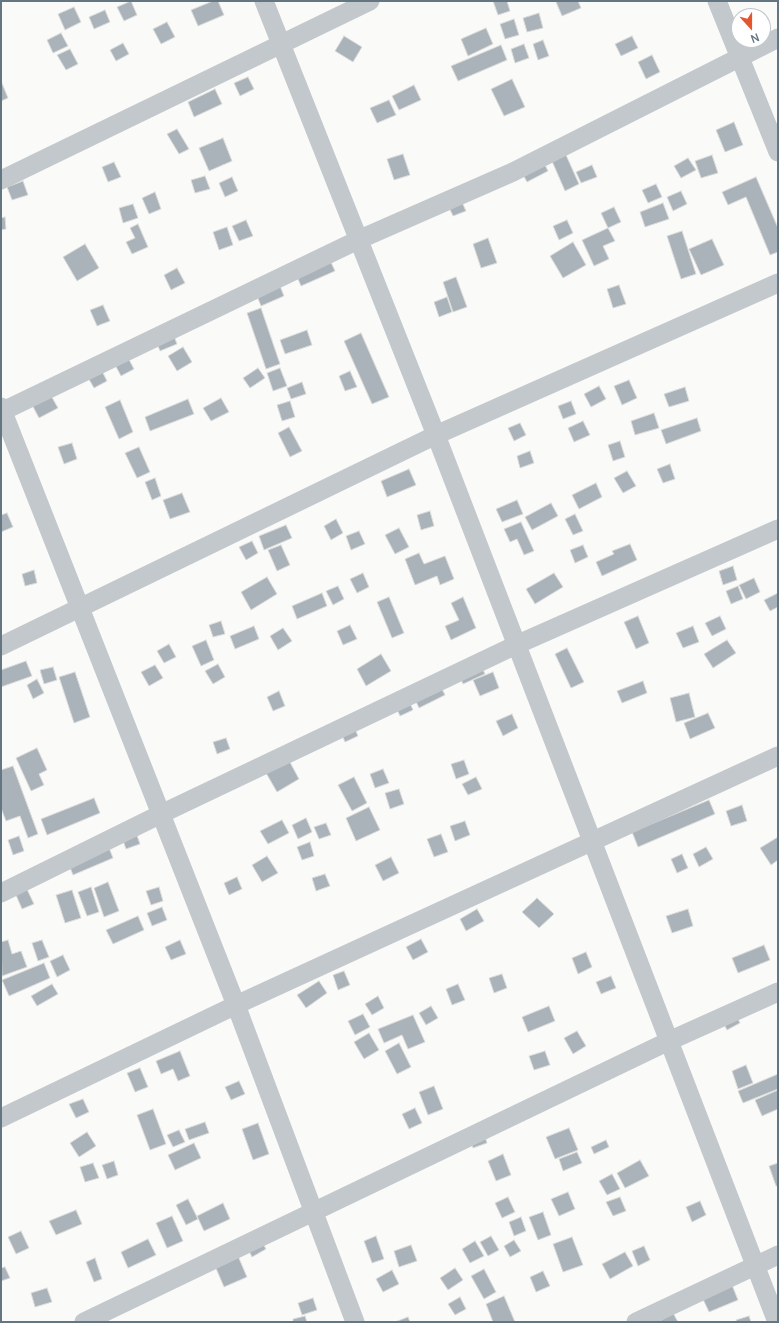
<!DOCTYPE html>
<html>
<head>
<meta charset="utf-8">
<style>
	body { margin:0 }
	#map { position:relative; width:779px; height:1323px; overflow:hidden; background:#fafaf8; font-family:Manrope,sans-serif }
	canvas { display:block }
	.frame { position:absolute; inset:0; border:2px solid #657683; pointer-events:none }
	.north { position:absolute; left:731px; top:8px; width:40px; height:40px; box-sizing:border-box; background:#fff; border:1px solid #c1c8cd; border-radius:50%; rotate:159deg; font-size:11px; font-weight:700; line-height:16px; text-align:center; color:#657683 }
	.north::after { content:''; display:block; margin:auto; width:14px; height:18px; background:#e4572e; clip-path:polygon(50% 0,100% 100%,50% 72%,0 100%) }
</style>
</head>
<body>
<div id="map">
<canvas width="779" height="1323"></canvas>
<div class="frame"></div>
<div class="north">N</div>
</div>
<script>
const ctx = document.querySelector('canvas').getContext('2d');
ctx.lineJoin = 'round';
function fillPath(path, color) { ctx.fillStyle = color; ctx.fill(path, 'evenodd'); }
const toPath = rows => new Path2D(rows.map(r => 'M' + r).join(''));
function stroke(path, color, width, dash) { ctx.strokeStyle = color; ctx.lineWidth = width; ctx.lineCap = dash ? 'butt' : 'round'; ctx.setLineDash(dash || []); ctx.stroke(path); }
const building = toPath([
	[131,1,137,15,124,21,117,7,131,1],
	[213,1,218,1,224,15,198,26,191,10,213,1],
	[493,1,507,1,510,11,498,15,493,1],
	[560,1,578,1,581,8,562,16,556,2,560,1],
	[74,7,81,22,65,30,58,14,74,7],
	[105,10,110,22,94,29,89,17,105,10],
	[539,13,543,28,527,32,523,18,539,13],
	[514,19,519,35,505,39,500,24,514,19],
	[167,22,175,37,161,44,153,29,167,22],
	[486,28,493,44,468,56,461,39,486,28],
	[61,33,68,46,53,53,47,40,61,33],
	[344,36,362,47,353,62,335,51,344,36],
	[632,36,638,48,621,56,615,44,632,36],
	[543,40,549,56,538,60,533,44,543,40],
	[123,43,129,54,116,61,110,50,123,43],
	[524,44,529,58,515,63,511,49,524,44],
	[501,45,507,60,458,81,451,66,501,45],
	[70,49,78,64,66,70,57,55,70,49],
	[652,55,660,72,646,79,638,62,652,55],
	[248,77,254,89,240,96,234,83,248,77],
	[512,79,525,107,504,116,491,89,512,79],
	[1,81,8,98,1,101,1,81],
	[414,85,421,100,399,110,392,96,414,85],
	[215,89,222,104,194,117,188,102,215,89],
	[389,100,396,115,377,123,370,108,389,100],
	[734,122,743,145,725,152,716,130,734,122],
	[177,129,189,149,179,154,167,134,177,129],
	[223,138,232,161,209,171,199,148,223,138],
	[562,146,579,184,565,191,548,152,562,146],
	[403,154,410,175,394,180,387,159,403,154],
	[712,155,718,173,701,178,695,161,712,155],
	[541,157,548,171,527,182,520,169,541,157],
	[688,158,696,170,681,178,674,166,688,158],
	[114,162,121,177,108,182,102,167,114,162],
	[592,165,597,177,581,183,576,172,592,165],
	[205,176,210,189,195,193,191,180,205,176],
	[232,177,238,191,225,197,219,183,232,177],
	[756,177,778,228,778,252,770,255,746,197,728,205,722,192,756,177],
	[23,181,28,195,12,200,7,187,23,181],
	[656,184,662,197,648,203,642,190,656,184],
	[681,191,687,204,673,211,667,197,681,191],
	[155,192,161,209,149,214,142,198,155,192],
	[460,198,466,211,453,216,447,203,460,198],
	[663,203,669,219,645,227,640,212,663,203],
	[133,204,138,218,123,223,119,208,133,204],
	[614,207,621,222,608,228,601,213,614,207],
	[5,217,6,229,1,230,1,218,5,217],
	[246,220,253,236,239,241,232,226,246,220],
	[567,220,573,233,559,240,553,226,567,220],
	[138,224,148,247,132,254,126,242,135,238,130,228,138,224],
	[227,227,233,245,219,250,213,232,227,227],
	[608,228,615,241,603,246,609,259,594,266,582,240,608,228],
	[682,231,696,274,681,279,667,236,682,231],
	[488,238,497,263,481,268,473,244,488,238],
	[712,239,724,265,701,275,689,249,712,239],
	[573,242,586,265,563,278,550,256,573,242],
	[85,244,99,268,77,281,63,257,85,244],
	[329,258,335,271,301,286,295,272,329,258],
	[177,268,185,283,171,290,164,275,177,268],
	[456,277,467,307,453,312,443,282,456,277],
	[278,281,284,296,261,306,255,291,278,281],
	[619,285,626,304,613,308,607,289,619,285],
	[447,297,452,312,439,317,434,302,447,297],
	[103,305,110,321,97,326,90,310,103,305],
	[261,308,280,364,266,369,247,313,261,308],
	[307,330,312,345,285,354,280,340,307,330],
	[172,331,177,344,160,351,155,338,172,331],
	[361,333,389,397,372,404,344,341,361,333],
	[183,347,192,362,177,371,168,356,183,347],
	[126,354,134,369,121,376,113,361,126,354],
	[100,367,107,381,94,388,86,374,100,367],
	[258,368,265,378,250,388,243,378,258,368],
	[280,368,287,386,273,391,267,373,280,368],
	[350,371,357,387,345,391,339,376,350,371],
	[629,380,637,398,622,405,614,386,629,380],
	[302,382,306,394,291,399,287,388,302,382],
	[599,386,606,399,591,407,584,394,599,386],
	[685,387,689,401,669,407,664,394,685,387],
	[49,392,58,408,39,418,30,401,49,392],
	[221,398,229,412,211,421,203,408,221,398],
	[188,399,194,414,150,431,145,417,188,399],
	[120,400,133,432,119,439,105,407,120,400],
	[290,401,295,417,282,421,277,405,290,401],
	[571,401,576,414,563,419,558,406,571,401],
	[654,413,659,428,635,435,631,421,654,413],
	[697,418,701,431,666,444,661,430,697,418],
	[583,421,590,435,574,442,568,428,583,421],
	[520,423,526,435,514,441,508,428,520,423],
	[289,427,302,451,290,457,278,433,289,427],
	[620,441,625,457,613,461,608,445,620,441],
	[72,443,77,459,64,464,58,447,72,443],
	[139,447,150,472,137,478,125,453,139,447],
	[530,451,534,463,520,468,517,456,530,451],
	[670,464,675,479,663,483,657,469,670,464],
	[409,469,416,485,387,497,381,481,409,469],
	[627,471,636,486,623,493,614,478,627,471],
	[155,478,161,496,152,500,145,482,155,478],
	[596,483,602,497,579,509,572,495,596,483],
	[182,493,190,512,170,519,163,500,182,493],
	[517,500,523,514,502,522,496,509,517,500],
	[551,503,558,516,532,530,525,517,551,503],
	[430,511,434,526,421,530,417,515,430,511],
	[7,513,13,527,1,532,1,515,7,513],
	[575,514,583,531,573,535,565,519,575,514],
	[336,519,343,533,331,540,324,526,336,519],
	[521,522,534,551,524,555,517,539,510,542,504,529,521,522],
	[286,525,292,538,264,550,259,536,286,525],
	[399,528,409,547,395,554,385,535,399,528],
	[359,531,365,544,351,550,346,536,359,531],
	[252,541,258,553,246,560,239,547,252,541],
	[630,544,637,560,602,576,596,562,614,554,612,551,630,544],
	[281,545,290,565,277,571,268,550,281,545],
	[583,545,588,557,575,563,570,550,583,545],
	[419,553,424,564,445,556,454,579,440,585,437,576,415,585,405,559,419,553],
	[733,566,737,580,723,585,719,571,733,566],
	[34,570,37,583,25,586,22,574,34,570],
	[363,573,369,587,357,593,350,579,363,573],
	[554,573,563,587,535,604,526,589,554,573],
	[267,577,277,594,251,610,241,592,267,577],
	[754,578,760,592,746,599,739,585,754,578],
	[338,586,344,599,333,605,326,591,338,586],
	[738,586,743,599,731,604,726,591,738,586],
	[322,593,327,606,297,619,292,606,322,593],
	[778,593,778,607,770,611,764,600,778,593],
	[389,597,404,633,392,638,377,602,389,597],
	[463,597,476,628,451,640,445,626,459,620,451,603,463,597],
	[638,616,649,643,636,649,624,622,638,616],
	[720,616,726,629,712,636,705,623,720,616],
	[221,621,225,634,213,637,209,625,221,621],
	[350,625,357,639,343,645,337,631,350,625],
	[254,626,259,639,235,649,230,636,254,626],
	[693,626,699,642,683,648,676,633,693,626],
	[283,628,292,641,278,650,270,636,283,628],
	[206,640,214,660,201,666,192,646,206,640],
	[727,640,736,653,713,668,704,654,727,640],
	[169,644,176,657,164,663,157,651,169,644],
	[567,648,584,682,571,688,555,654,567,648],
	[381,654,391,671,366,686,357,669,381,654],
	[26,661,32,676,1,687,1,670,26,661],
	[479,661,485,674,463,684,457,670,479,661],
	[218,664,225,677,213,684,205,671,218,664],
	[155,665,163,678,149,686,141,672,155,665],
	[53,667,57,680,44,684,40,670,53,667],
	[75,672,90,717,74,723,59,677,75,672],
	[493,672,499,688,480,696,473,680,493,672],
	[37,679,44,693,33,699,27,685,37,679],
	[438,681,445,695,419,708,412,693,438,681],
	[643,681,647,693,622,703,617,691,643,681],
	[279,691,285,706,273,711,267,697,279,691],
	[689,693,695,717,676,722,670,698,689,693],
	[407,697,413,710,400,716,394,703,407,697],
	[708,713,715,728,690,739,684,723,708,713],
	[512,714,518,728,503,736,496,721,512,714],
	[352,722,358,736,345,742,339,728,352,722],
	[226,738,230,749,217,754,213,742,226,738],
	[37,748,47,770,39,774,44,785,31,791,16,758,37,748],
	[285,753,299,779,277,792,262,766,285,753],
	[464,760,469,774,456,779,451,764,464,760],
	[13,766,38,834,28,838,20,816,6,821,1,808,1,770,13,766],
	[383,769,389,783,375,788,370,774,383,769],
	[354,777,367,803,352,811,338,785,354,777],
	[476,777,482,789,468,795,462,784,476,777],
	[399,789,404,804,390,809,385,793,399,789],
	[94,798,100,813,47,835,41,819,94,798],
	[709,800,715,814,638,847,632,832,709,800],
	[742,805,747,821,731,826,726,811,742,805],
	[369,807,380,830,356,841,346,818,369,807],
	[306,818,312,832,298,839,292,825,306,818],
	[282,820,289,833,268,844,260,831,282,820],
	[465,821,470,835,455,841,450,826,465,821],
	[326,823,331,835,319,839,314,827,326,823],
	[135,830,140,844,126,849,121,835,135,830],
	[441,834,448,852,434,857,427,839,441,834],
	[19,836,24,851,13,855,8,840,19,836],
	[778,837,778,860,771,865,760,848,778,837],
	[310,842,314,856,302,860,297,847,310,842],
	[107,843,113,858,73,875,67,860,107,843],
	[706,847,713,859,699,867,693,854,706,847],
	[682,854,688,868,677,873,671,859,682,854],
	[267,856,278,873,262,882,252,865,267,856],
	[391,857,399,873,383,881,375,865,391,857],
	[325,874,330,886,316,891,312,878,325,874],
	[237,877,242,889,229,895,224,883,237,877],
	[108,882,119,911,104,917,94,888,108,882],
	[24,883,34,904,22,909,13,888,24,883],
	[91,887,99,912,87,916,78,892,91,887],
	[159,887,163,901,151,905,146,891,159,887],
	[72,890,81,918,65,923,56,895,72,890],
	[537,898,554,914,539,928,522,912,537,898],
	[162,907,167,920,152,926,147,913,162,907],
	[477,909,484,921,466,931,460,919,477,909],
	[688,909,693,926,672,933,666,916,688,909],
	[138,916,144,930,113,944,106,930,138,916],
	[421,939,428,952,413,960,406,947,421,939],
	[8,940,12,954,21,951,27,967,2,976,1,942,8,940],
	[42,940,49,957,38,961,32,943,42,940],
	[180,940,186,954,171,960,165,947,180,940],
	[764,945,770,960,738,973,732,958,764,945],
	[586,952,592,967,578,974,572,958,586,952],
	[63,955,70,970,57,977,50,961,63,955],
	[44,963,50,978,9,996,2,980,44,963],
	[344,971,350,985,338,990,333,975,344,971],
	[502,974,507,988,494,993,489,978,502,974],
	[611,976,616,988,601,994,596,982,611,976],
	[319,981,327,993,306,1008,297,995,319,981],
	[52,984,58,994,37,1006,31,996,52,984],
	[458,984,465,1000,452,1005,446,989,458,984],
	[378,996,384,1008,372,1015,365,1004,378,996],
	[431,1006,438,1018,426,1025,419,1013,431,1006],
	[549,1006,555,1021,528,1032,522,1017,549,1006],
	[733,1010,740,1023,727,1030,720,1016,733,1010],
	[363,1014,370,1027,355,1035,348,1021,363,1014],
	[413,1015,425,1042,408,1049,402,1035,384,1043,378,1029,413,1015],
	[577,1031,586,1046,573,1054,564,1038,577,1031],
	[369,1033,379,1050,364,1059,354,1042,369,1033],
	[399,1043,411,1067,397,1074,385,1051,399,1043],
	[180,1051,190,1076,178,1081,173,1069,161,1074,156,1061,180,1051],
	[545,1051,550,1065,534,1070,529,1056,545,1051],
	[746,1065,753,1083,738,1089,732,1071,746,1065],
	[140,1068,148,1087,135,1092,127,1073,140,1068],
	[778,1074,778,1089,743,1103,738,1091,778,1074],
	[239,1081,245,1094,231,1100,225,1087,239,1081],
	[434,1086,443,1109,428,1115,419,1092,434,1086],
	[778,1090,778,1109,762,1116,755,1100,778,1090],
	[83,1099,89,1112,76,1118,69,1104,83,1099],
	[415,1108,422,1123,409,1129,402,1114,415,1108],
	[153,1109,166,1144,150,1150,137,1115,153,1109],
	[205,1122,209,1133,189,1140,185,1129,205,1122],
	[258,1123,269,1154,253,1160,242,1129,258,1123],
	[482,1127,487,1143,473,1148,467,1132,482,1127],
	[569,1128,578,1150,555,1159,546,1137,569,1128],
	[179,1130,185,1142,173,1147,167,1135,179,1130],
	[87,1132,96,1146,79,1157,70,1143,87,1132],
	[606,1140,609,1147,594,1154,591,1147,606,1140],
	[194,1143,201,1158,175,1170,168,1155,194,1143],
	[577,1152,582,1163,563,1171,559,1159,577,1152],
	[503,1154,511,1175,496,1181,488,1161,503,1154],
	[640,1160,649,1176,625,1188,617,1173,640,1160],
	[114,1161,118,1175,107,1179,102,1165,114,1161],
	[93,1163,99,1178,85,1182,80,1167,93,1163],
	[778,1163,778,1186,776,1186,769,1166,778,1163],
	[612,1174,620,1189,607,1195,599,1181,612,1174],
	[568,1192,575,1209,559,1216,551,1199,568,1192],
	[508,1197,515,1212,502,1218,495,1203,508,1197],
	[620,1197,626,1211,613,1216,606,1202,620,1197],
	[188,1199,198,1219,186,1225,176,1205,188,1199],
	[700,1201,706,1215,692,1222,686,1207,700,1201],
	[223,1203,230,1219,204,1231,197,1216,223,1203],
	[76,1210,82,1224,56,1235,49,1221,76,1210],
	[543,1212,551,1235,538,1240,529,1217,543,1212],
	[172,1216,183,1241,167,1248,156,1223,172,1216],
	[521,1217,526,1231,514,1236,509,1222,521,1217],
	[21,1231,29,1248,16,1254,8,1237,21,1231],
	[258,1235,266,1249,252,1257,245,1243,258,1235],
	[376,1236,384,1259,372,1263,364,1241,376,1236],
	[491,1236,499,1250,488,1256,480,1242,491,1236],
	[572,1237,583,1265,563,1272,553,1244,572,1237],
	[148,1239,156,1255,128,1268,121,1252,148,1239],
	[514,1240,521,1251,510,1257,504,1246,514,1240],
	[475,1241,484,1256,470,1263,462,1249,475,1241],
	[411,1245,417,1261,399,1267,394,1251,411,1245],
	[644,1246,650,1260,638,1266,632,1251,644,1246],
	[625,1252,633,1266,610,1279,602,1264,625,1252],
	[238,1256,247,1277,224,1287,215,1266,238,1256],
	[95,1258,102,1279,94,1282,86,1262,95,1258],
	[5,1267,10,1278,1,1281,1,1268,5,1267],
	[455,1268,463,1280,448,1290,440,1278,455,1268],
	[484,1269,496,1292,484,1299,471,1276,484,1269],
	[392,1270,399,1284,383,1292,376,1279,392,1270],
	[543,1271,550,1286,536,1292,530,1277,543,1271],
	[732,1285,738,1300,709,1312,702,1297,732,1285],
	[47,1288,52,1302,35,1307,31,1293,47,1288],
	[504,1296,515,1322,493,1322,486,1304,504,1296],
	[460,1297,466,1309,455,1315,448,1304,460,1297],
	[313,1298,317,1310,302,1315,298,1303,313,1298],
	[673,1313,678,1322,658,1322,673,1313],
	[305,1316,307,1322,293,1322,293,1319,305,1316],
	[749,1316,751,1322,737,1322,736,1320,749,1316],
	[408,1317,410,1322,395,1322,408,1317]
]);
fillPath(building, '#aab3b9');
stroke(building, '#dcdcda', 1);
stroke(toPath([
	[264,1,436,435,777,1322],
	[717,1,778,152],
	[1,180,370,1],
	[1,407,236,1005,355,1322],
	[1,412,358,240,513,172,778,38],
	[1,646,436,435,778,283],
	[1,893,161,814,516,645,778,529],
	[1,1118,236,1005,778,756],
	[84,1322,669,1041,778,992],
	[636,1322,778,1255]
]), '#c3c8cc', 19);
</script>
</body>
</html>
